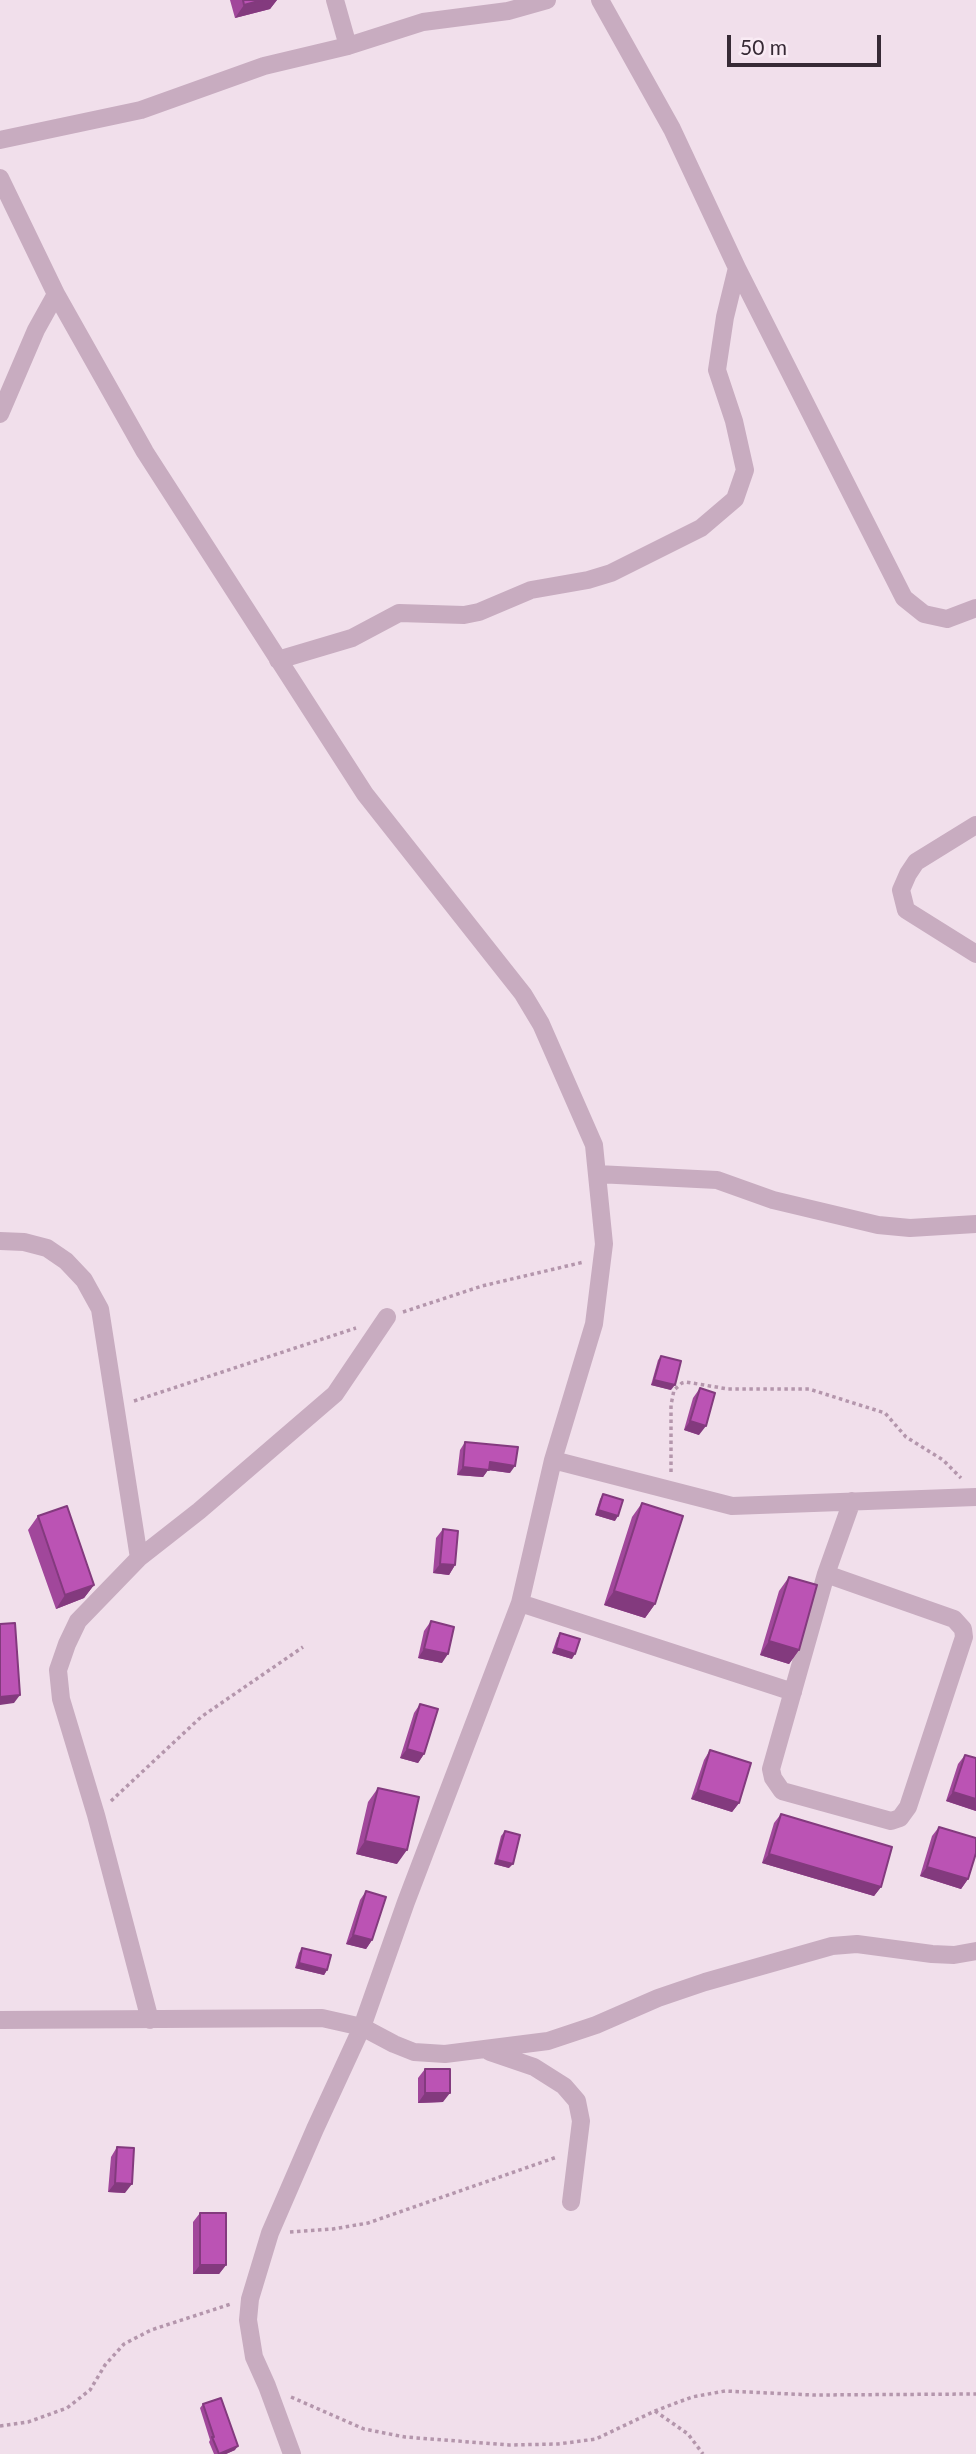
<!DOCTYPE html>
<html>
<head>
<meta charset="utf-8">
<style>
	body { margin:0 }
	#map { position:relative; width:976px; height:2454px; overflow:hidden; background:#f1dfeb; font-family:Lato,sans-serif }
	canvas { display:block }
	.scale { position:absolute; left:727px; top:35px; width:154px; height:32px; box-sizing:border-box; border:4px solid #372a35; border-top:0; padding-left:9px; font-size:21px; line-height:24px; white-space:nowrap; color:#372a35; -webkit-text-stroke:5px #f9ebf4; paint-order:stroke }
</style>
</head>
<body>
<div id="map">
<canvas width="976" height="2454"></canvas>
<div class="scale">50 m</div>
</div>
<script>
const ctx = document.querySelector('canvas').getContext('2d');
ctx.lineJoin = 'round';
const toPath = rows => new Path2D(rows.map(r => 'M' + r).join(''));
function stroke(path, color, width, dash) { ctx.strokeStyle = color; ctx.lineWidth = width; ctx.lineCap = dash ? 'butt' : 'round'; ctx.setLineDash(dash || []); ctx.stroke(path); }
function fillPath(path, color) { ctx.fillStyle = color; ctx.fill(path, 'evenodd'); }
stroke(toPath([
	[403,1312,482,1286,584,1262],
	[134,1401,356,1328],
	[671,1472,671,1405,674,1390,682,1383,686,1382,728,1389,809,1389,885,1413,906,1437,943,1460,961,1478],
	[111,1801,201,1717,303,1647],
	[290,2232,333,2229,368,2223,557,2157],
	[291,2397,364,2429,405,2437,509,2445,558,2444,596,2439,655,2411,692,2397,725,2391,813,2395,976,2394],
	[655,2411,688,2434,703,2454],
	[0,2426,28,2422,67,2408,90,2390,105,2365,124,2344,151,2330,231,2304]
]), '#b496ac', 3.5, [3.5, 3.5]);
stroke(toPath([
	[335,0,348,46],
	[600,0,672,129,737,268,904,598,924,614,947,619,976,608],
	[0,140,141,110,264,66,348,46,423,22,508,11,547,0],
	[0,178,56,294,145,452,365,794,523,994,541,1024,594,1145,604,1244,594,1324,553,1460,520,1603,406,1902,362,2027,315,2129,270,2233,250,2299,248,2320,254,2357,267,2386,292,2454],
	[0,414,36,330,56,294],
	[278,660,352,638,399,613,464,615,479,612,531,590,588,580,611,573,701,528,735,499,745,470,734,421,717,370,725,317,737,268],
	[976,825,916,862,908,874,901,890,906,910,976,954],
	[597,1174,717,1180,773,1200,878,1225,910,1228,976,1224],
	[0,1241,24,1242,47,1248,66,1261,84,1280,100,1309,139,1558],
	[553,1460,732,1506,976,1497],
	[826,1574,954,1619,963,1629,964,1637,908,1807,900,1818,891,1821,782,1791,773,1778,771,1769,826,1574,852,1501],
	[520,1603,793,1692],
	[0,2020,322,2018,362,2027,394,2044,414,2052,445,2054,548,2041,596,2025,658,1998,705,1982,832,1946,857,1944,932,1954,954,1955,976,1951],
	[150,2020,96,1815,61,1699,58,1670,67,1644,78,1621,139,1558,199,1511,335,1394,387,1317],
	[490,2052,534,2067,564,2086,577,2101,581,2121,571,2202]
]), '#c8acc0', 18);
fillPath(toPath([
	[230,0,277,0,270,9,235,18],
	[661,1356,671,1390,651,1385,658,1360],
	[700,1388,699,1435,684,1430,693,1398],
	[465,1442,510,1473,488,1470,483,1477,457,1475,460,1450],
	[603,1494,615,1521,595,1515,600,1499],
	[642,1503,655,1604,645,1618,604,1605,632,1517],
	[38,1516,94,1585,84,1598,56,1609,28,1530],
	[443,1529,455,1565,449,1575,433,1573,436,1538],
	[789,1577,799,1650,789,1664,760,1655,779,1591],
	[431,1621,442,1663,418,1658,424,1631],
	[560,1633,572,1659,552,1653,557,1638],
	[420,1704,424,1754,418,1763,400,1758,414,1713],
	[710,1750,739,1803,732,1812,691,1799,704,1760],
	[965,1755,976,1811,946,1801,958,1764],
	[378,1788,397,1864,356,1854,368,1802],
	[781,1814,881,1887,874,1896,762,1863,774,1823],
	[939,1827,968,1879,961,1889,920,1876,932,1836],
	[505,1831,509,1868,494,1864,501,1836],
	[366,1891,372,1940,366,1949,346,1944,360,1900],
	[302,1948,327,1970,324,1975,295,1968,299,1953],
	[425,2069,443,2102,418,2103,418,2078],
	[117,2147,125,2193,108,2192,111,2157],
	[200,2213,226,2265,219,2274,193,2274,193,2222],
	[203,2404,235,2450,226,2454,214,2454,209,2442,210,2440,200,2408]
]), '#a1479b');
fillPath(toPath([
	[262,0,277,0,270,9,235,18,244,5],
	[654,1380,675,1385,671,1390,651,1385],
	[690,1421,706,1426,699,1435,684,1430],
	[490,1462,515,1466,510,1473,488,1470,483,1477,457,1475,463,1467],
	[598,1510,618,1516,615,1521,595,1515],
	[440,1564,455,1565,449,1575,433,1573],
	[94,1585,84,1598,56,1609,65,1595],
	[614,1591,655,1604,645,1618,604,1605],
	[769,1641,799,1650,789,1664,760,1655],
	[556,1648,575,1654,572,1659,552,1653],
	[424,1649,448,1654,442,1663,418,1658],
	[20,1695,14,1703,0,1705,0,1697],
	[407,1749,424,1754,418,1763,400,1758],
	[698,1790,739,1803,732,1812,691,1799],
	[953,1792,976,1799,976,1811,946,1801],
	[365,1841,407,1850,397,1864,356,1854],
	[769,1854,881,1887,874,1896,762,1863],
	[497,1860,513,1864,509,1868,494,1864],
	[927,1867,968,1879,961,1889,920,1876],
	[353,1935,372,1940,366,1949,346,1944],
	[299,1963,327,1970,324,1975,295,1968],
	[425,2093,450,2093,443,2102,418,2103],
	[115,2183,132,2184,125,2193,108,2192],
	[200,2265,226,2265,219,2274,193,2274],
	[238,2446,235,2450,226,2454,219,2454]
]), '#833a7e');
const building = toPath([
	[243,0,262,0,244,5,243,0],
	[661,1356,681,1361,675,1385,654,1380,661,1356],
	[700,1388,715,1393,706,1426,690,1421,700,1388],
	[465,1442,518,1447,515,1466,490,1462,489,1470,463,1467,465,1442],
	[603,1494,623,1500,618,1516,598,1510,603,1494],
	[642,1503,683,1516,655,1604,614,1591,642,1503],
	[67,1506,94,1585,65,1595,38,1516,67,1506],
	[443,1529,458,1531,455,1565,440,1564,443,1529],
	[789,1577,817,1585,799,1650,769,1641,789,1577],
	[431,1621,454,1627,448,1654,424,1649,431,1621],
	[15,1623,20,1695,0,1697,0,1624,15,1623],
	[560,1633,580,1639,575,1654,556,1648,560,1633],
	[420,1704,438,1709,424,1754,407,1749,420,1704],
	[710,1750,751,1763,739,1803,698,1790,710,1750],
	[965,1755,976,1758,976,1799,953,1792,965,1755],
	[378,1788,419,1797,407,1850,365,1841,378,1788],
	[781,1814,892,1847,881,1887,769,1854,781,1814],
	[939,1827,976,1838,976,1853,968,1879,927,1867,939,1827],
	[505,1831,520,1835,513,1864,497,1860,505,1831],
	[366,1891,386,1897,372,1940,353,1935,366,1891],
	[302,1948,331,1955,327,1970,299,1963,302,1948],
	[425,2069,450,2069,450,2093,425,2093,425,2069],
	[117,2147,134,2148,132,2184,115,2183,117,2147],
	[200,2213,226,2213,226,2265,200,2265,200,2213],
	[221,2398,238,2446,219,2454,212,2437,214,2437,203,2404,221,2398]
]);
fillPath(building, '#bb53b4');
stroke(building, '#833a7e', 2);
</script>
</body>
</html>
